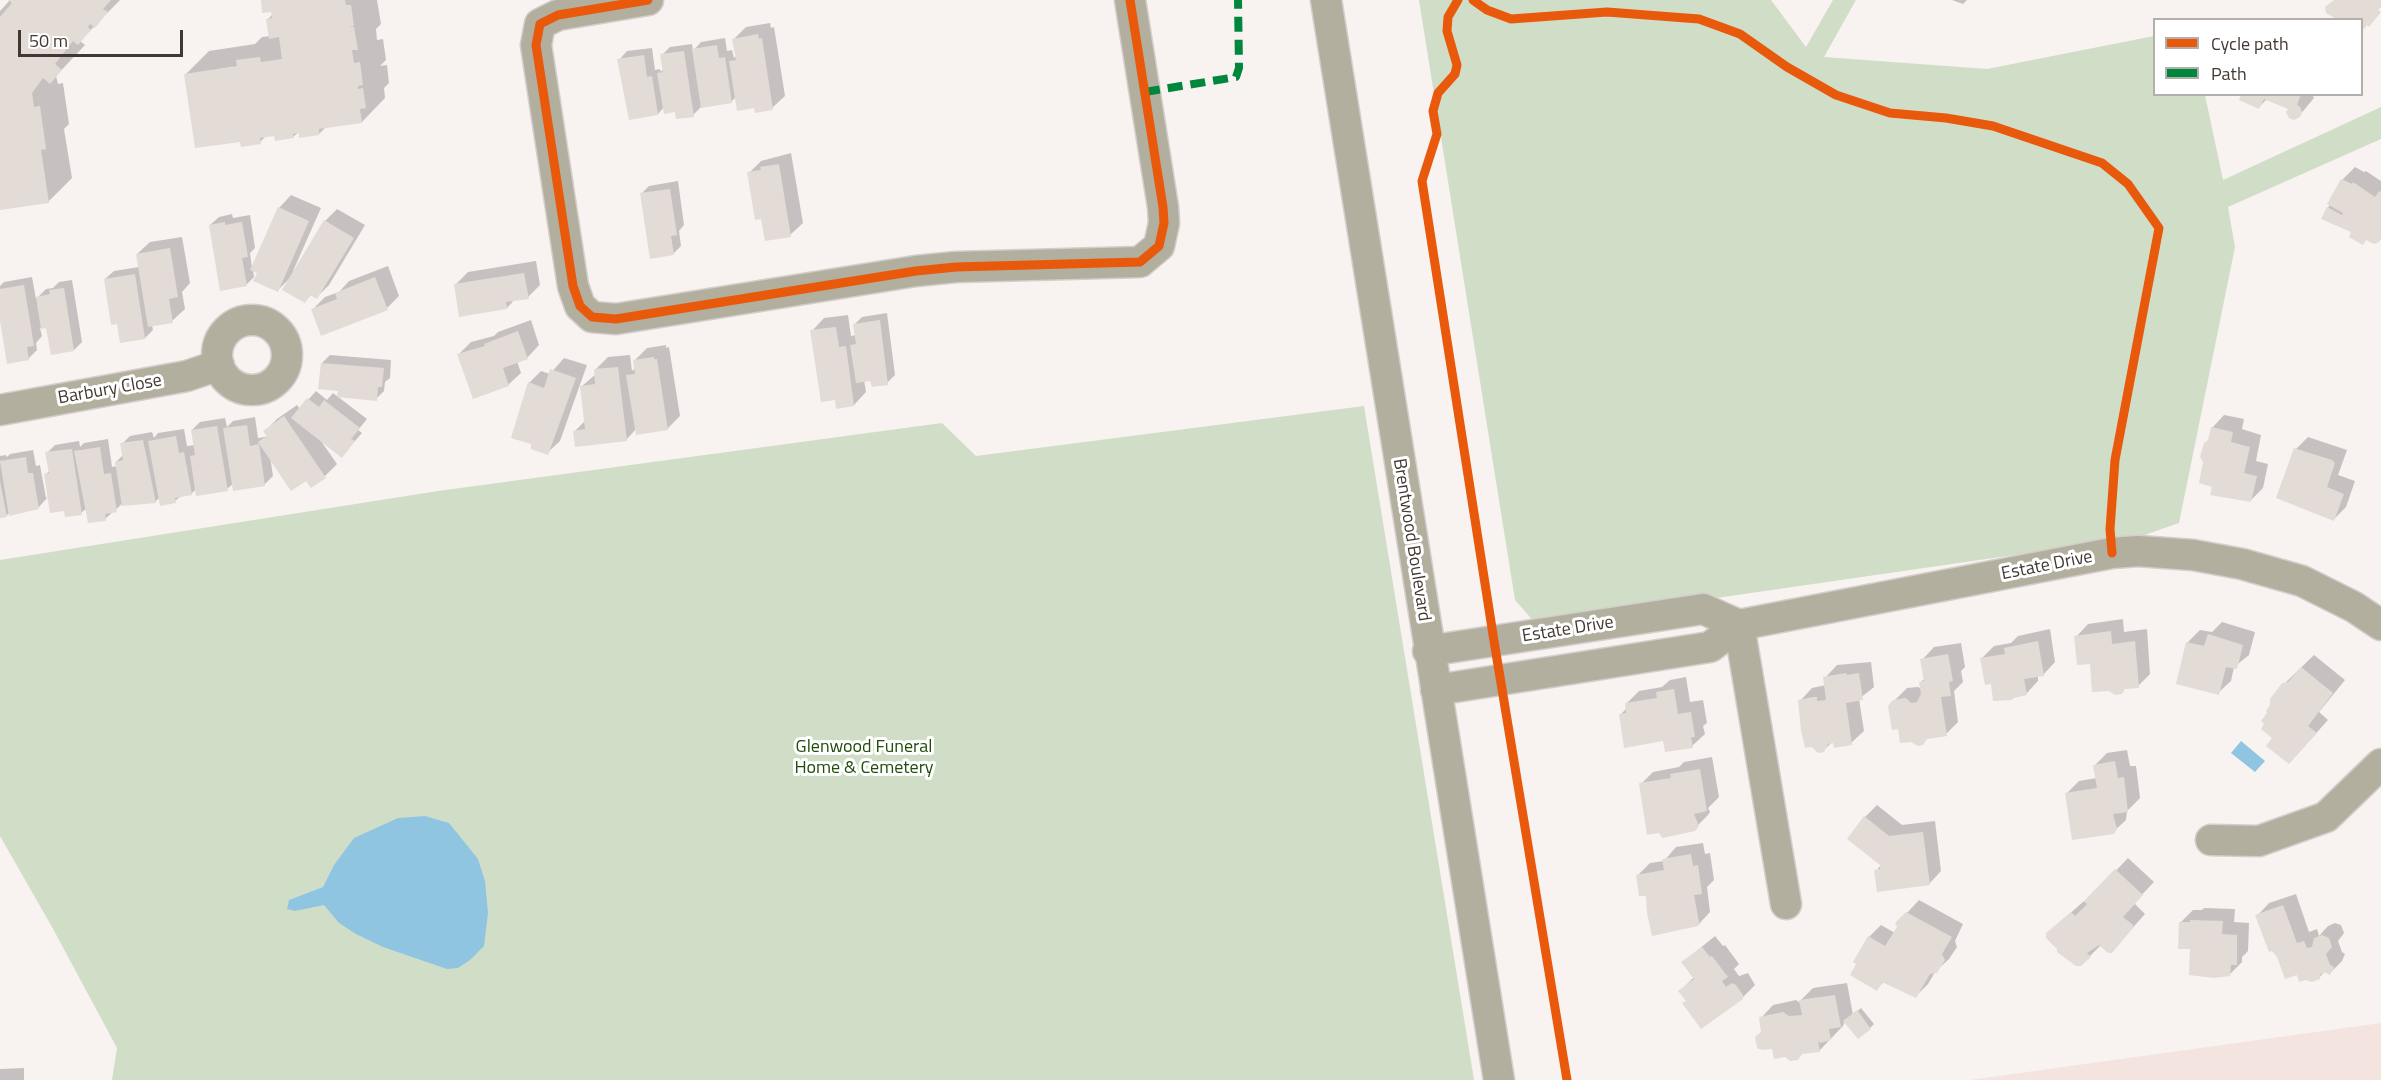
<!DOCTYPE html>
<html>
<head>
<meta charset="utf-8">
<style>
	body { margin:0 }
	#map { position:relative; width:2381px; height:1080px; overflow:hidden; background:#f8f2f0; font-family:"Titillium Web",sans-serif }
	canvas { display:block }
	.legend { position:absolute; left:2153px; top:18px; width:210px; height:78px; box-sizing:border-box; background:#fff; border:2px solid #b3afad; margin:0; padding:8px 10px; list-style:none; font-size:18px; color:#423732 }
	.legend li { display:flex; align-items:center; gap:12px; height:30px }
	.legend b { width:30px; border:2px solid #b3afad }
	.scale { position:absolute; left:18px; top:30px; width:165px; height:27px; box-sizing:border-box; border:3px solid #423732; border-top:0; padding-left:8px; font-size:18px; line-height:21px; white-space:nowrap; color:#423732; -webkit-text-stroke:4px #fff; paint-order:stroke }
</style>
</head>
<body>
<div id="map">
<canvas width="2381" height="1080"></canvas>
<ul class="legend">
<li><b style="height:8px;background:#e8590c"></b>Cycle path</li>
<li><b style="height:8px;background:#00873e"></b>Path</li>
</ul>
<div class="scale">50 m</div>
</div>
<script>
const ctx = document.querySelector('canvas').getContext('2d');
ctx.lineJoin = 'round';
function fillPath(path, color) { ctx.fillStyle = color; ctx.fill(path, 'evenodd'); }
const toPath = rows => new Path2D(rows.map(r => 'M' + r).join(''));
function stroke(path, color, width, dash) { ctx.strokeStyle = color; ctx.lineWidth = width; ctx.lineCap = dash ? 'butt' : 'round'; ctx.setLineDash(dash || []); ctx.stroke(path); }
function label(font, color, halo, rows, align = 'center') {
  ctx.font = font + ' "Titillium Web",sans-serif'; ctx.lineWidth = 6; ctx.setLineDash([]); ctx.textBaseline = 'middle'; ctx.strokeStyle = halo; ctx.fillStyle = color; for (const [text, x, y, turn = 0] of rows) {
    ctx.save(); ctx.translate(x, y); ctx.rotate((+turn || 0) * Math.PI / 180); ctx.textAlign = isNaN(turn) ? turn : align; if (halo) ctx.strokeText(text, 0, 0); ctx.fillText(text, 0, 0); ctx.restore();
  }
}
fillPath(toPath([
	[2381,1023,2381,1080,1970,1080]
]), '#f3e4df');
fillPath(toPath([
	[1419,0,1771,0,1806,47,1833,0,1856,0,1824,57,1987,69,2154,36,2154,94,2205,95,2223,180,2381,107,2381,139,2228,207,2235,247,2179,523,2139,537,1536,624,1515,600],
	[1364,406,1474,1080,112,1080,117,1048,52,927,0,836,0,560,438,491,942,423,976,456]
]), '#d0dec7');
fillPath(toPath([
	[2241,741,2265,761,2255,772,2231,753],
	[425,816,449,823,478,859,485,881,488,913,484,946,470,960,458,968,447,969,383,947,356,934,339,923,324,905,295,911,287,909,289,900,323,887,334,865,354,838,398,818]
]), '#90c5e2');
fillPath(toPath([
	[10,0,120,0,80,41,85,45,56,76,58,84,63,83,69,124,64,129,72,178,48,202,0,209,0,11],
	[262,0,377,0,381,24,376,29,377,40,383,39,386,60,380,66,387,65,389,83,384,88,385,98,362,122,326,127,319,134,300,131,293,137,276,134,267,135,260,142,186,74,209,51,255,44,262,37,270,36,268,19,273,14],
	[1952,0,1967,0,1963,4],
	[770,23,771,28,774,27,785,96,772,108,755,106,736,97,731,102,701,107,693,115,664,107,658,114,619,60,627,51,652,48,655,70,660,69,661,72,664,68,662,55,670,47,692,44,693,51,701,42,725,38,727,51,732,50,734,58,736,56,734,39,746,27],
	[2243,94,2312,94,2314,98,2299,116,2289,108,2267,99,2259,107],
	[791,153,803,223,790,235,762,218,749,173,761,161],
	[2355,167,2364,172,2366,171,2381,181,2381,239,2353,232,2328,208,2342,180],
	[678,181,684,225,679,231,681,246,673,254,641,194,649,186],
	[291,195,321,208,293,271,295,272,325,221,337,209,365,225,329,285,317,297,312,294,304,302,290,278,278,290,260,272,253,269,254,277,246,285,210,225,219,217,232,214,233,218,250,215,255,248,250,253,252,268,279,208],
	[182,237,190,283,182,292,185,309,172,321,152,325,153,330,145,338,118,322,105,279,114,271,139,267,137,254,150,242],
	[536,261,540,285,528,297,515,299,507,308,455,285,468,272],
	[388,266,399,296,387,308,312,310,325,297,339,292,349,281],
	[32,277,36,299,46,289,53,288,59,282,72,280,82,342,74,350,48,327,40,328,42,336,36,343,37,350,29,358,8,362,0,312,0,286,4,282],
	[887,313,895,375,887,383,872,379,864,380,866,392,854,405,836,399,812,331,824,318,848,315,851,336,856,335,854,325,862,317],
	[531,320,539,345,527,358,517,361,521,373,508,385,459,354,471,342,494,336,498,332],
	[666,345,666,348,669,347,680,416,667,429,636,429,626,440,575,431,586,420,582,386,596,374,595,370,608,357,630,355,632,371,635,368,634,361,647,348],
	[330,355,391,360,390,378,385,382,384,391,376,399,339,389,322,363],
	[564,358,587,365,560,441,547,453,529,383,541,371,550,374],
	[316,391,327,400,333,393,367,419,358,430,362,433,342,456,321,441,337,464,325,476,306,479,270,456,273,476,265,484,234,483,227,489,196,489,191,494,181,496,175,501,160,497,155,502,122,504,105,519,87,508,81,513,65,509,45,475,50,470,47,453,55,445,79,441,80,447,84,443,108,439,112,467,117,466,116,462,123,455,122,444,130,436,152,432,154,438,158,433,184,429,187,446,195,445,192,430,200,422,225,418,227,427,233,421,255,417,258,438,265,437,268,435,265,431,277,419,297,405,300,409],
	[2224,415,2244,419,2242,429,2261,435,2256,461,2268,464,2263,488,2251,500,2213,485,2210,439,2212,428],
	[2308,437,2347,450,2338,475,2355,481,2346,507,2334,519,2296,449],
	[33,450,36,466,40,465,46,498,48,497,38,508,10,512,6,516,0,516,0,456,6,455,7,457,10,454],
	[2123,619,2124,632,2147,629,2150,674,2138,686,2091,662,2076,637,2088,624],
	[2222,622,2255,632,2249,655,2234,667,2231,681,2218,693,2177,683,2188,642,2200,630,2212,632],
	[2050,629,2055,662,2043,675,2038,676,2038,681,2026,694,1992,683,1982,658,1994,646,2011,643,2018,636],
	[1961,643,1965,667,1961,671,1963,682,1954,691,1958,722,1946,734,1894,701,1907,688,1918,687,1922,689,1921,682,1925,678,1922,660,1934,647],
	[2314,655,2345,680,2319,712,2328,720,2301,750,2274,738,2284,684],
	[1871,662,1874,687,1859,699,1864,731,1851,743,1834,740,1824,750,1800,701,1812,688,1826,685,1825,678,1837,665],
	[1686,677,1690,702,1703,700,1707,723,1703,726,1705,734,1692,746,1665,740,1620,715,1627,708,1626,704,1639,691,1662,687,1670,680],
	[2127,750,2130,766,2136,766,2140,798,2127,811,2126,820,2113,832,2067,793,2079,781,2097,778,2095,765,2107,753],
	[1712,757,1719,797,1708,808,1710,812,1707,816,1694,829,1641,784,1653,772,1679,767,1684,762],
	[1877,805,1902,825,1935,821,1941,871,1929,884,1876,871,1881,865,1865,817],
	[1703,843,1705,854,1710,853,1714,880,1707,887,1710,912,1698,925,1647,894,1637,876,1650,863,1664,861,1676,847],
	[2128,858,2154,882,2134,903,2145,914,2111,952,2101,945,2081,965,2048,933,2084,901,2086,902],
	[2296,894,2309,932,2317,929,2319,936,2328,926,2335,923,2341,925,2344,933,2338,941,2342,952,2345,954,2342,961,2329,974,2325,971,2319,978,2298,973,2278,956,2257,916,2269,903],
	[1919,900,1963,924,1955,941,1957,947,1949,959,1935,972,1928,984,1916,996,1884,981,1877,989,1869,937,1881,925,1895,933,1907,913],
	[2204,908,2235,909,2234,922,2249,923,2248,951,2242,957,2242,962,2230,974,2192,948,2180,923,2193,910,2202,910],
	[1715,936,1723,946,1725,945,1739,964,1734,969,1739,976,1748,973,1755,985,1742,998,1687,1001,1680,991,1694,977,1683,962],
	[1847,983,1853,1015,1861,1008,1874,1024,1870,1028,1858,1037,1845,1021,1843,1026,1820,1050,1803,1053,1773,1047,1763,1031,1761,1018,1773,1005,1796,1000,1802,1004,1801,1000,1813,988],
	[24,1068,24,1080,0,1080,0,1069]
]), '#0003');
fillPath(toPath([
	[8,0,111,0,103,9,108,12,95,28,90,24,88,27,91,30,78,45,73,41,55,64,62,70,50,84,43,78,32,93,34,107,40,106,46,149,41,150,49,203,0,210,0,17,12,3],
	[261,0,345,0,346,5,351,5,354,26,349,26,354,27,358,50,352,50,354,63,360,62,363,85,358,86,358,89,363,88,366,108,360,109,362,123,319,129,319,135,299,138,299,133,293,134,294,138,275,141,274,136,260,138,261,144,241,147,240,142,195,148,184,74,237,66,236,60,260,57,261,62,282,59,279,37,269,39,266,19,272,18,271,12,262,13],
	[2334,0,2381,0,2381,7,2378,10,2381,12,2369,27,2367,25,2362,31,2362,20,2338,20,2326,13,2325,7],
	[758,34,759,39,762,38,773,110,755,113,754,108,737,111,729,61,736,60,732,39],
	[717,45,719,58,725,57,732,103,701,108,692,49],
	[684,51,694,117,676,119,675,112,664,114,657,73,663,72,660,54],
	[644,55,647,77,652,76,658,115,629,120,617,59],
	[2241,94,2301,94,2297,105,2300,107,2302,112,2300,117,2294,120,2289,118,2286,112,2288,109,2264,99,2259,109,2239,100],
	[779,164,791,237,765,241,761,219,755,220,747,172,761,170,760,167],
	[2341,179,2352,184,2353,182,2375,197,2379,191,2381,192,2381,239,2379,242,2374,244,2366,240,2363,245,2349,237,2351,232,2321,219,2327,207,2342,215,2343,213,2327,204],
	[670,189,677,235,671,236,674,255,650,259,640,193],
	[278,207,309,221,278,292,253,281,257,273,250,270],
	[324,220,354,238,317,299,310,295,305,303,282,290],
	[225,222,225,225,242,222,248,257,242,258,247,286,220,291,209,225],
	[170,248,178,297,169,299,173,323,148,327,136,254],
	[524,273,529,299,506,302,507,309,459,317,454,284],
	[135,274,145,339,120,343,117,324,111,325,104,279],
	[375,277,388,310,321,336,311,309,337,299,335,293],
	[24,285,34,346,27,347,29,360,7,364,0,321,0,289],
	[64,288,74,351,51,355,46,328,41,329,36,297,50,294,49,290],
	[880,320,888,385,872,387,870,381,856,383,850,345,856,344,853,324],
	[836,327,839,347,846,346,854,406,836,409,835,400,821,402,810,330],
	[518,331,528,359,503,368,509,386,473,399,457,354,485,346,484,344],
	[654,357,654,359,657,359,668,430,636,435,626,375,635,374,633,360],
	[321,363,384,368,382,387,378,387,377,401,337,397,338,391,318,389],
	[618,367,627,441,575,447,573,431,585,429,580,386,595,384,594,369],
	[550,369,576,378,548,455,531,449,531,444,511,438,528,382,544,388],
	[307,398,319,407,324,400,360,428,351,439,355,441,342,458,291,418],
	[284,416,326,478,311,488,306,481,291,491,258,442,267,436,263,431],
	[247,425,250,446,259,444,265,486,233,491,223,428],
	[217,426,228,491,196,496,190,456,195,455,191,430],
	[2211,427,2233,432,2231,442,2250,447,2244,473,2257,476,2251,502,2210,495,2212,487,2199,483,2203,462,2200,457,2204,443,2208,440],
	[176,436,179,453,184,452,192,495,175,498,176,503,160,506,148,441],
	[143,440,156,503,122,506,115,462,123,460,120,443],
	[100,447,104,474,111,473,117,512,105,514,106,521,88,523,74,451],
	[2294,448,2332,460,2335,463,2327,487,2344,494,2334,521,2276,498],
	[72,449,82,515,65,517,64,511,50,513,44,474,49,473,45,452],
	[26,457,28,473,33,473,39,509,9,516,0,461],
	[0,481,7,517,0,518],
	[2111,631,2112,644,2135,641,2139,688,2125,689,2122,694,2115,695,2109,691,2092,692,2090,664,2077,665,2074,636],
	[2208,634,2243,645,2237,669,2226,667,2219,695,2176,684,2186,642,2204,646],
	[2038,641,2044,676,2024,679,2027,695,2014,698,2012,700,1993,701,1991,684,1985,685,1980,658,2005,654,2004,648],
	[1948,654,1953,681,1949,682,1951,696,1941,697,1947,736,1927,739,1923,745,1918,746,1911,742,1900,743,1898,729,1892,730,1888,706,1893,700,1906,698,1911,703,1917,702,1921,694,1919,682,1924,681,1920,659],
	[2301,667,2333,693,2308,726,2317,733,2289,764,2266,746,2272,738,2261,729,2264,724,2261,721,2267,713,2266,711,2270,705,2270,699,2282,683,2288,682],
	[1846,673,1847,675,1859,673,1863,700,1846,703,1852,745,1834,748,1833,743,1828,744,1824,752,1818,753,1812,747,1805,748,1801,730,1798,700,1813,697,1817,697,1817,701,1826,700,1823,677],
	[1674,689,1678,714,1691,712,1695,737,1691,737,1693,748,1665,752,1663,741,1624,748,1619,714,1626,713,1625,703,1657,698,1656,692],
	[2115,761,2118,778,2124,777,2128,812,2113,814,2117,829,2114,834,2072,840,2065,793,2097,788,2093,765],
	[1700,769,1707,811,1694,814,1699,826,1695,831,1662,838,1659,833,1647,835,1639,783,1671,778,1670,774],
	[1864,816,1889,836,1923,832,1930,885,1877,892,1874,870,1880,869,1880,865,1847,839],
	[1691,854,1693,866,1698,865,1702,894,1694,895,1699,922,1698,926,1652,936,1647,913,1646,896,1639,896,1636,875,1664,870,1662,859],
	[2115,869,2143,895,2123,917,2133,925,2133,928,2112,953,2108,953,2099,945,2087,953,2091,957,2081,966,2076,966,2057,952,2057,949,2046,938,2046,933,2071,912,2075,916,2087,904,2084,901],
	[2283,905,2297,943,2304,941,2307,948,2312,947,2314,938,2322,935,2329,938,2332,947,2326,954,2330,965,2334,967,2330,975,2324,972,2320,975,2320,979,2312,982,2306,980,2299,982,2297,975,2285,979,2277,957,2272,951,2269,952,2255,915],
	[1906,912,1952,937,1942,954,1945,960,1937,973,1930,974,1916,998,1882,982,1877,991,1850,975,1856,964,1853,962,1868,936,1885,946,1897,927,1895,923],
	[2190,920,2223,921,2222,934,2237,935,2237,965,2231,965,2230,976,2214,978,2189,975,2190,949,2178,949,2179,922,2190,922],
	[1702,947,1710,957,1712,956,1728,977,1722,981,1726,987,1732,983,1736,985,1743,995,1743,999,1701,1029,1682,1003,1686,1001,1678,991,1694,979,1681,962],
	[1835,995,1841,1027,1829,1029,1831,1040,1820,1043,1818,1041,1820,1052,1802,1054,1798,1060,1790,1061,1785,1057,1774,1059,1772,1049,1762,1050,1757,1048,1755,1037,1761,1032,1759,1017,1783,1012,1789,1016,1802,1015,1799,1000],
	[1857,1010,1871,1029,1858,1039,1843,1021]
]), '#e2dbd6');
const minor = toPath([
	[648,0,558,15,540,24,536,45,573,286,580,306,592,317,616,319,916,271,956,267,1140,262,1159,246,1164,223,1163,207,1130,0],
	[1326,0,1499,1080],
	'217 355a35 35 0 1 1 70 0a35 35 0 1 1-70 0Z',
	[0,410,187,376,219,365],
	[1739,625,1786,904],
	[1428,651,1703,609,1739,625],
	[1436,690,1710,647,1739,625,2112,553,2138,551,2193,555,2242,564,2302,581,2354,607,2381,625],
	[2211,840,2259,841,2326,817,2381,764]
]);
stroke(minor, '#d3cdcb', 33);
stroke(minor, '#b2af9e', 30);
stroke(toPath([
	[1145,92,1236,77,1239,68,1238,0]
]), '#00873e', 8, [15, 8]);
stroke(toPath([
	[648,0,558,15,540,24,536,45,573,286,580,306,592,317,616,319,916,271,956,267,1140,262,1159,246,1164,223,1163,207,1130,0],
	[1458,0,1448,17,1447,31,1457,65,1455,74,1438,93,1433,111,1437,134,1422,181,1494,641,1567,1080],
	[1473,0,1487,10,1511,19,1607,12,1699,19,1740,34,1787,67,1836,95,1890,113,1946,118,1993,126,2102,163,2128,184,2159,228,2115,460,2110,529,2112,553]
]), '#e8590c', 9);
label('18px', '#423732', '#fff', [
	["Barbury Close",110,390,-10],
	["Brentwood Boulevard",1411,540,81],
	["Estate Drive",2047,566,-11],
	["Estate Drive",1568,630,-9]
]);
label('18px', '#224c0b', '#fff', [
	["Glenwood Funeral",864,748],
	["Home & Cemetery",864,769]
]);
</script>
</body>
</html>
